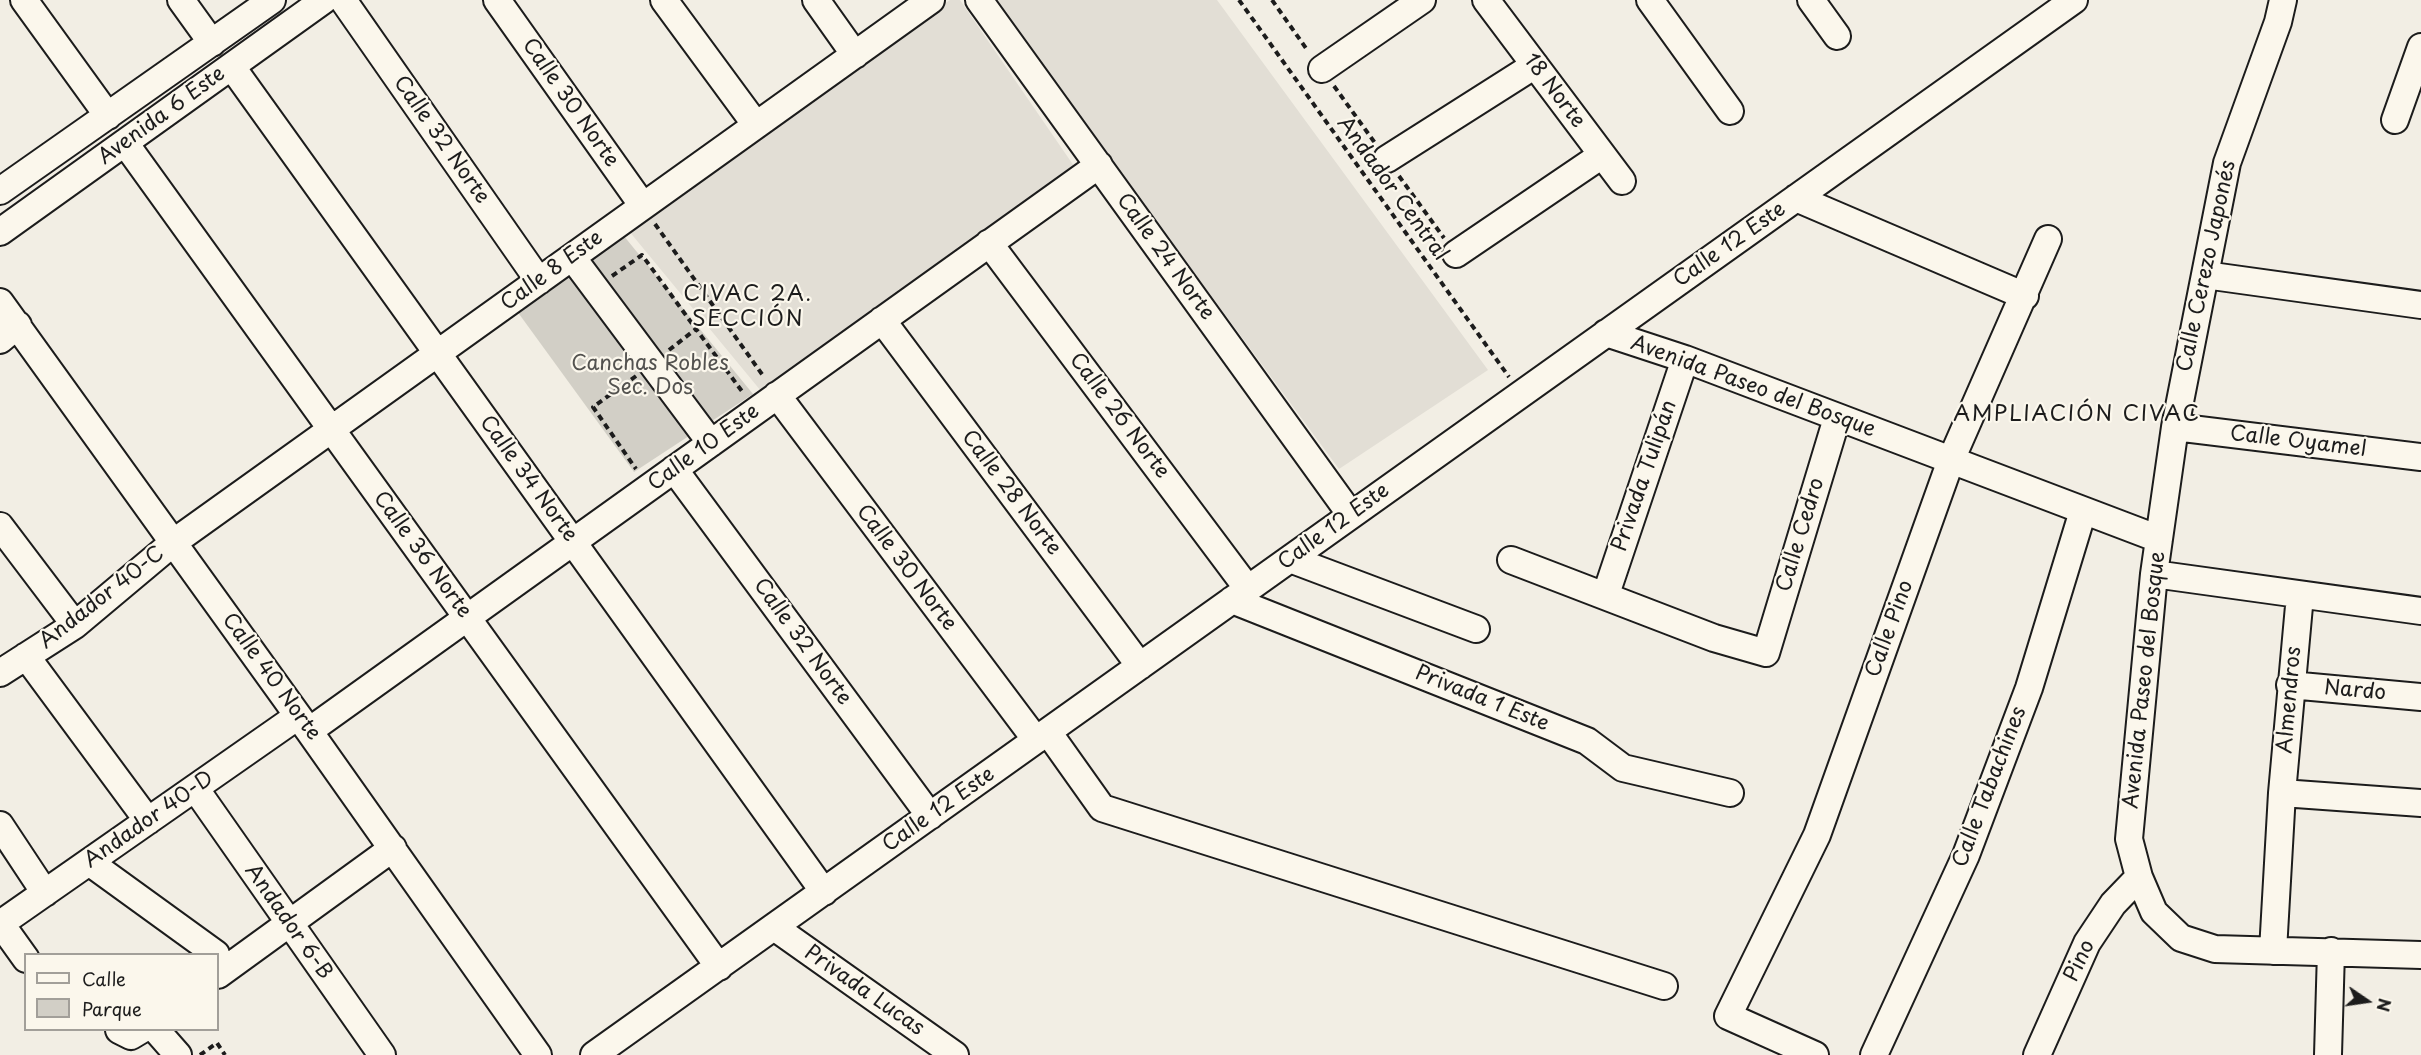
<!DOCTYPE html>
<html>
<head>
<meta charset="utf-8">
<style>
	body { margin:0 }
	#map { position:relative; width:2421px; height:1055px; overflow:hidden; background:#f2eee4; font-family:"Playpen Sans",sans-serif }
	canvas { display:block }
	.legend { position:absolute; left:24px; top:953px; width:195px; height:78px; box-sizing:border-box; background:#fbf7ec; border:2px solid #a29f99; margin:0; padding:8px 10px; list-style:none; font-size:18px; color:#1c1c1c }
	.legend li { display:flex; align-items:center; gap:12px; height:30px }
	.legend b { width:30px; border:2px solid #a29f99 }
	.north { position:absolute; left:2337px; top:971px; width:60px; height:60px; -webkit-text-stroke:4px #fbf7ec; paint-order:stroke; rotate:103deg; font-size:16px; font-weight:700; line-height:24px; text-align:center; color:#1c1c1c }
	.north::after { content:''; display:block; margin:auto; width:21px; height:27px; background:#1c1c1c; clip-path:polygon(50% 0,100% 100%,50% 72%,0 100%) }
</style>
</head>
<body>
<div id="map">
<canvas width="2421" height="1055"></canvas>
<ul class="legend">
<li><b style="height:8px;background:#fbf7ec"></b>Calle</li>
<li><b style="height:16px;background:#d2cfc6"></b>Parque</li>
</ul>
<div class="north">N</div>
</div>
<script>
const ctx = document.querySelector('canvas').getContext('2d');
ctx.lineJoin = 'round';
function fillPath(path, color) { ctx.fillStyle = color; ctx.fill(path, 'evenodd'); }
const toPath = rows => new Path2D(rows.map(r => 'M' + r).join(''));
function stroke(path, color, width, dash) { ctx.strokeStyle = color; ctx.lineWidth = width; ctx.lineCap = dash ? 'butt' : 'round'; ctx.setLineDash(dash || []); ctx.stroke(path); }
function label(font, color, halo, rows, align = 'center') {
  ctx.font = font + ' "Playpen Sans",sans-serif'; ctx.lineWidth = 4.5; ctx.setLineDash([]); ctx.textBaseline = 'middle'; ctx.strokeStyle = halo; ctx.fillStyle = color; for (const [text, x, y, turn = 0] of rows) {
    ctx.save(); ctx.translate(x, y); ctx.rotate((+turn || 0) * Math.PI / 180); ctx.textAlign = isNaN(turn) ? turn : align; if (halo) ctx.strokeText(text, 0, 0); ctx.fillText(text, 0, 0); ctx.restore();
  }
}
fillPath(toPath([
	[950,0,960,0,1076,169,761,391,624,225],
	[993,0,1217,0,1488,370,1339,469]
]), '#e2ded5');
fillPath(toPath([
	[619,230,753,394,634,472,514,307]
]), '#d2cfc6');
const minor = toPath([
	[24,0,108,116],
	[181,0,212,43],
	[343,0,539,281],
	[497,0,643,206],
	[664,0,756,125],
	[816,0,855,55],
	[979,0,1351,515],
	[1486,0,1622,181],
	[1650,0,1730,111],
	[1811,0,1837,36],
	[2283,0,2278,22,2227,163,2175,427,2154,574,2129,839,2139,877,2154,912,2181,938,2215,949,2421,955],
	[232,67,824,892],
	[1322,69,1422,0],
	[2395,120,2421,47],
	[125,143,719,967],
	[1387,159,1535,65],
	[0,191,272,0],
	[1796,198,2025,296],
	[0,232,324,0],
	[989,243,1248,589],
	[1456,254,1602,155],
	[572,257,711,443],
	[2205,275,2421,305],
	[0,302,309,731,538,1055],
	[882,320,1140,666],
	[1606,333,1685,359,2159,539],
	[0,340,18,325],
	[777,395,1036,740],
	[2175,427,2421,457],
	[674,469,930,816],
	[0,526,75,625],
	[1290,559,1476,629],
	[1511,560,1714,638,1766,653,1837,418],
	[2154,574,2421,611],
	[1606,594,1685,359],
	[1232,600,1587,741,1623,768,1730,793],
	[26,656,148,821],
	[0,673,75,625,174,542,931,0],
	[2290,685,2421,697],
	[309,731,1099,165],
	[1048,732,1102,808,1664,986],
	[195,788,382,1055],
	[2282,793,2421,803],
	[0,825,45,893],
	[89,862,216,954],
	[0,924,298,716],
	[1,924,26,959],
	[774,927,955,1055],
	[2273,951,2282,793,2300,595],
	[218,975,393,848],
	[119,1030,131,1036,141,1030],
	[156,1030,178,1055],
	[594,1055,2074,0],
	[1815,1055,1728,1016,1817,835,1951,460,2048,239],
	[1874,1055,1966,855,2029,688,2083,511],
	[2037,1055,2087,943,2113,904,2139,877],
	[2328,1055,2331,951]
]);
stroke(minor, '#1c1c1c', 30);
stroke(toPath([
	[1239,0,1509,377],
	[1272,0,1308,51],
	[1334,86,1375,143],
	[1399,176,1444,238],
	[655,224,764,377],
	[612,276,642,255,696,329],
	[669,350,696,329,744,394],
	[636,376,593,407,636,469],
	[200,1055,217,1043,225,1055]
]), '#1c1c1c', 4, [6, 4.5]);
stroke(minor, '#fbf7ec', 26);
label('21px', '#1c1c1c', '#fbf7ec', [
	["18 Norte",1554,91,53],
	["Calle 30 Norte",570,103,55],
	["Avenida 6 Este",162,116,-36],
	["Calle 32 Norte",441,140,55],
	["Andador Central",1392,189,54],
	["Calle 12 Este",1730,245,-35],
	["Calle 24 Norte",1165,257,54],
	["Calle Cerezo Japonés",2207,266,-78],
	["Calle 8 Este",552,271,-36],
	["Avenida Paseo del Bosque",1753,387,20],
	["Calle 26 Norte",1119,416,53],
	["Calle Oyamel",2298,442,7],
	["Calle 10 Este",704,448,-36],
	["Privada Tulipán",1645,476,-71],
	["Calle 34 Norte",528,479,54],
	["Calle 28 Norte",1011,493,53],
	["Calle 12 Este",1334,527,-36],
	["Calle Cedro",1801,535,-73],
	["Calle 36 Norte",422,555,54],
	["Calle 30 Norte",906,568,53],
	["Andador 40-C",102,598,-38],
	["Calle Pino",1890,629,-70],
	["Calle 32 Norte",802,642,54],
	["Calle 40 Norte",271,677,54],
	["Avenida Paseo del Bosque",2145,680,-84],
	["Nardo",2355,691,5],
	["Privada 1 Este",1482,699,22],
	["Almendros",2290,700,-85],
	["Calle Tabachines",1990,787,-69],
	["Calle 12 Este",939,810,-35],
	["Andador 40-D",149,820,-35],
	["Andador 6-B",288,922,55],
	["Pino",2080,961,-64],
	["Privada Lucas",864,991,35]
]);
label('21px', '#53524f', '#fbf7ec', [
	["Canchas Robles",650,364],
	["Sec. Dos",650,388]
]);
ctx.letterSpacing = '1.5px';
label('22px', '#1c1c1c', '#fbf7ec', [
	["CIVAC 2A.",748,295],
	["SECCIÓN",748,320],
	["AMPLIACIÓN CIVAC",2077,415]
]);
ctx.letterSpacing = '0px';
</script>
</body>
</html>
